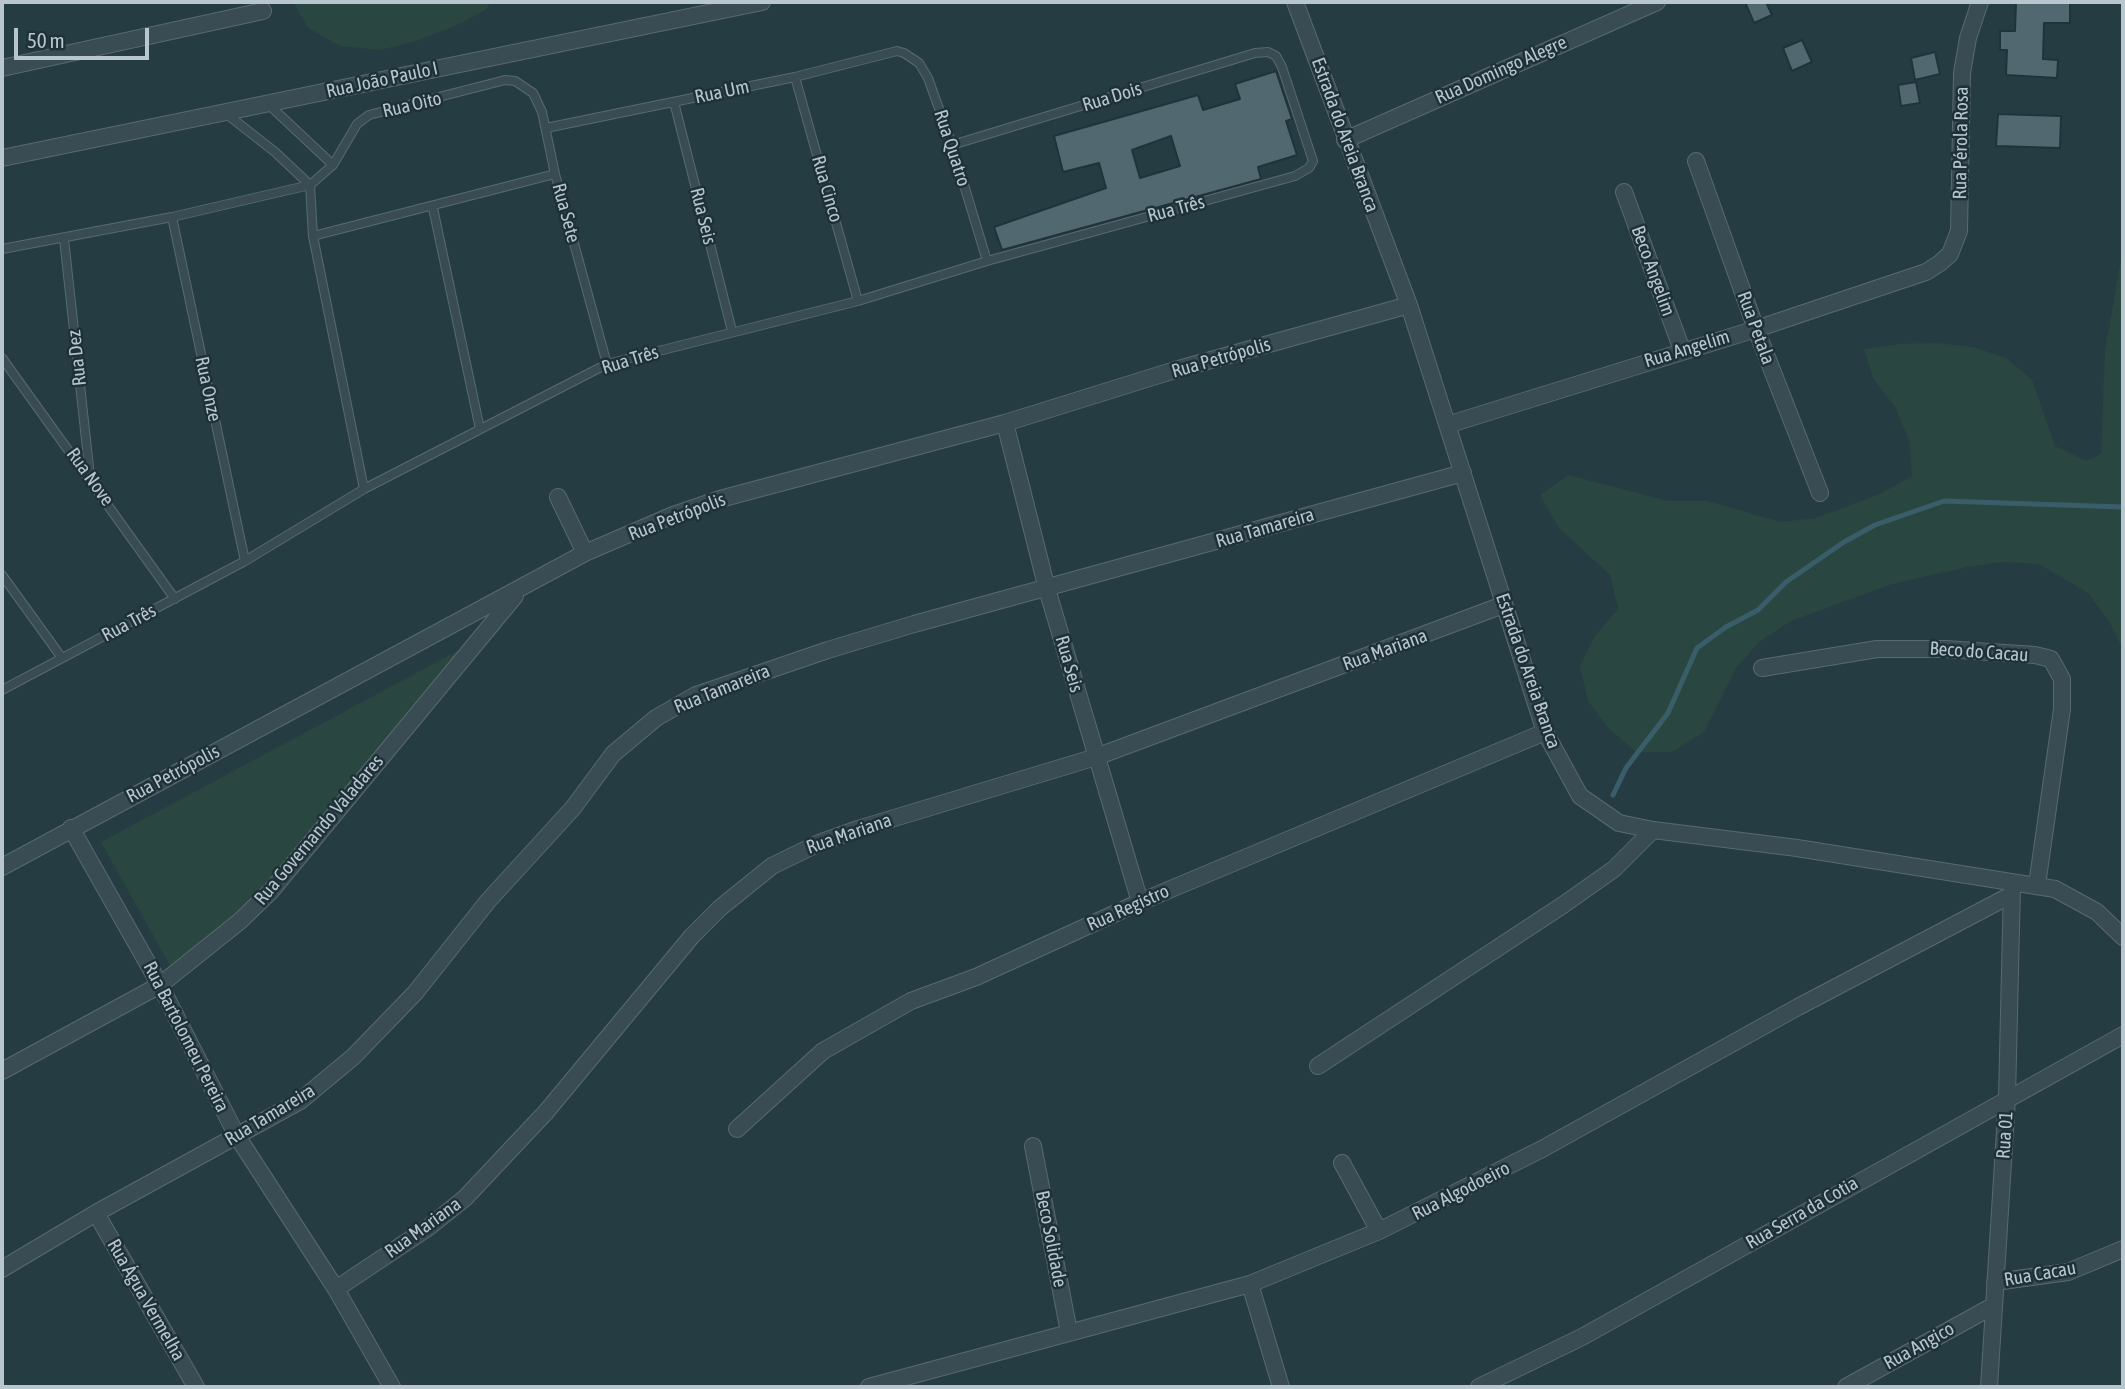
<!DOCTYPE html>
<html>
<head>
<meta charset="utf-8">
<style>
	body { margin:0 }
	#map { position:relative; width:2125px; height:1389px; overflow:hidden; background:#263c43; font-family:"Asap Condensed",sans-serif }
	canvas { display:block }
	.frame { position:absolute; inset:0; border:4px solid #b8c6cd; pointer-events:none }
	.scale { position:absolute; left:14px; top:28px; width:135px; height:32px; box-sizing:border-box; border:4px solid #b8c6cd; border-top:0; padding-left:9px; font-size:21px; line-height:24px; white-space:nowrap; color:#b8c6cd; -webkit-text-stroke:5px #1f3138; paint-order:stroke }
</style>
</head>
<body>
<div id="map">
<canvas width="2125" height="1389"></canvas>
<div class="frame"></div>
<div class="scale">50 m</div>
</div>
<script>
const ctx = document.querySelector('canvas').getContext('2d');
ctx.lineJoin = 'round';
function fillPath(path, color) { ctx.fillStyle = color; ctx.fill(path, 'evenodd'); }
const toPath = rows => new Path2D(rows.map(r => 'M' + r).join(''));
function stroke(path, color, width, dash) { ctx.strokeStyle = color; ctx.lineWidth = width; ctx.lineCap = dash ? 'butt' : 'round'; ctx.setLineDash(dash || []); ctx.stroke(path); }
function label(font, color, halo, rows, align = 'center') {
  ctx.font = font + ' "Asap Condensed",sans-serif'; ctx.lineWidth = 5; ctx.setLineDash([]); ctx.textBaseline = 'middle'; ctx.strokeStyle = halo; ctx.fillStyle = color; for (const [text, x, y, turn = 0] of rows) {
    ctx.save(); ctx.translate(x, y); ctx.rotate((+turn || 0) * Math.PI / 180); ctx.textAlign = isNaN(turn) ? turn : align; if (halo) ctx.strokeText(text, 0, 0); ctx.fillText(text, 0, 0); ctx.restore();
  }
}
fillPath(toPath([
	[293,2,492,2,484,11,453,27,416,41,380,50,340,46,308,28],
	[2123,248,2123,650,2109,621,2088,593,2039,564,2002,562,1967,567,1892,584,1791,621,1760,641,1736,668,1704,732,1672,752,1636,752,1609,729,1588,701,1580,666,1595,636,1618,609,1610,575,1559,528,1540,495,1568,475,1668,501,1707,501,1780,522,1816,518,1880,494,1912,476,1909,440,1895,407,1873,378,1864,349,1901,344,1937,343,1973,347,2006,358,2032,380,2055,446,2086,461,2101,454,2105,351],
	[502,627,244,914,177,978,101,842]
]), '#294640');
stroke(toPath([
	[1613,795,1626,768,1668,713,1697,648,1726,627,1758,610,1786,582,1844,542,1875,525,1944,501,2123,507]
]), '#395e6a', 5);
const building = toPath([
	[1745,2,1766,2,1772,15,1754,23,1745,2],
	[2016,2,2070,2,2070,23,2044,23,2043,59,2058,60,2057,78,2006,75,2007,50,2000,50,2000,31,2015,31,2016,2],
	[1802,40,1812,62,1792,71,1783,48,1802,40],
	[1935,52,1940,74,1915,80,1911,58,1935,52],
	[1276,71,1292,119,1286,121,1297,155,1258,167,1261,179,1002,250,994,227,1106,188,1099,163,1063,172,1054,136,1198,95,1203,110,1240,99,1235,84,1276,71],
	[1171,136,1180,166,1140,178,1132,150,1171,136],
	[1916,82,1920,103,1901,106,1898,85,1916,82],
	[1998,114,2061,116,2060,148,1996,146,1998,114]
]);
fillPath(building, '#526870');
stroke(building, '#21333a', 2);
const service = toPath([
	[795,77,858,301],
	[674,102,732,331],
	[267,103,333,165],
	[224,112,275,152,310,185],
	[546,128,795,77,897,51,904,53,919,63,928,78,952,145,987,261],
	[310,185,313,236,364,489],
	[433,208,480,429],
	[172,217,245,561],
	[313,236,555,174],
	[64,239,90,476],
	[2,249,172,217,310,185,333,165,357,124,369,115,505,80,515,81,533,93,542,112,555,174,607,364],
	[2,358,175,599],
	[2,575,62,658],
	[2,690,245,561,364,489,607,364,858,301,987,261,1295,176,1309,168,1313,161,1282,67,1276,56,1268,52,1255,53,952,145]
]);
const minor = toPath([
	[1295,2,1409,305,1545,732,1580,796,1619,823,1653,830,1797,848,2055,889,2097,912,2123,937],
	[2,68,263,11],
	[1345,140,1657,2],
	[2,158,762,2],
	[1696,161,1756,329,1820,493],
	[1624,192,1682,350],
	[1005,423,1047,589,1140,902],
	[1447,425,1756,329,1926,272,1940,263,1950,254,1959,231,1962,73,1968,38,1980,2],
	[558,497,585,553],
	[1762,668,1877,649,1945,649,2035,655,2051,659,2062,679,2062,709,2037,885],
	[71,828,160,985,237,1136,336,1289,392,1387],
	[2,867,585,553,673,515,720,499,1005,423,1175,370,1409,305],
	[1318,1066,1563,905,1614,869,1653,830],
	[2,1071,160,985,240,921,271,891,515,596],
	[737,1129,823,1051,911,1001,976,977,1140,902,1545,732],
	[1033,1146,1069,1332],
	[1342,1163,1379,1231],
	[96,1213,196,1387],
	[2,1269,96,1213,300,1101,353,1057,415,993,488,901,573,808,613,754,656,718,696,695,828,650,914,624,1463,473],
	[1995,1282,2068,1272,2123,1249],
	[1250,1284,1281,1387],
	[336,1289,429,1227,465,1198,546,1112,692,936,720,908,772,866,819,843,858,829,1096,757,1503,605],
	[869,1387,1250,1284,1379,1231,1542,1149,1798,1007,2011,895],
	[1479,1387,1582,1337,2123,1035],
	[1846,1387,1993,1306],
	[1989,1387,2007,1098,2012,886]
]);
stroke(service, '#596970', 10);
stroke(minor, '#596970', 18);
stroke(service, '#3a4c53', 8);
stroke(minor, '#3a4c53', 16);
label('19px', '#b8c6cd', '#1f3138', [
	["Rua Domingo Alegre",1501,70,-24],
	["Rua João Paulo I",382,80,-12],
	["Rua Um",722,92,-12],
	["Rua Dois",1112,97,-17],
	["Rua Oito",412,105,-13],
	["Estrada do Areia Branca",1345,135,70],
	["Rua Pérola Rosa",1961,143,-89],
	["Rua Quatro",952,148,72],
	["Rua Cinco",827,189,74],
	["Rua Três",1176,209,-15],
	["Rua Sete",566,213,75],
	["Rua Seis",703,216,76],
	["Beco Angelim",1653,271,70],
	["Rua Petala",1756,328,70],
	["Rua Angelim",1687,349,-17],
	["Rua Dez",77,358,-96],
	["Rua Petrópolis",1221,358,-16],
	["Rua Três",630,360,-17],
	["Rua Onze",208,389,78],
	["Rua Nove",90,477,54],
	["Rua Petrópolis",677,517,-21],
	["Rua Tamareira",1265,528,-16],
	["Rua Três",129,623,-28],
	["Rua Mariana",1385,650,-20],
	["Beco do Cacau",1979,652,4],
	["Rua Seis",1069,664,74],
	["Estrada do Areia Branca",1528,671,71],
	["Rua Tamareira",722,689,-22],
	["Rua Petrópolis",173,774,-28],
	["Rua Governando Valadares",319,830,-50],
	["Rua Mariana",849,834,-19],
	["Rua Registro",1128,908,-24],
	["Rua Bartolomeu Pereira",186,1037,63],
	["Rua Tamareira",270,1115,-31],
	["Rua 01",2005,1135,-86],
	["Rua Algodoeiro",1461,1191,-27],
	["Rua Serra da Cotia",1802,1213,-30],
	["Rua Mariana",423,1228,-36],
	["Beco Solidade",1051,1239,79],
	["Rua Cacau",2040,1274,-10],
	["Rua Água Vermelha",146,1300,60],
	["Rua Angico",1919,1346,-29]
]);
</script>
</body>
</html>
